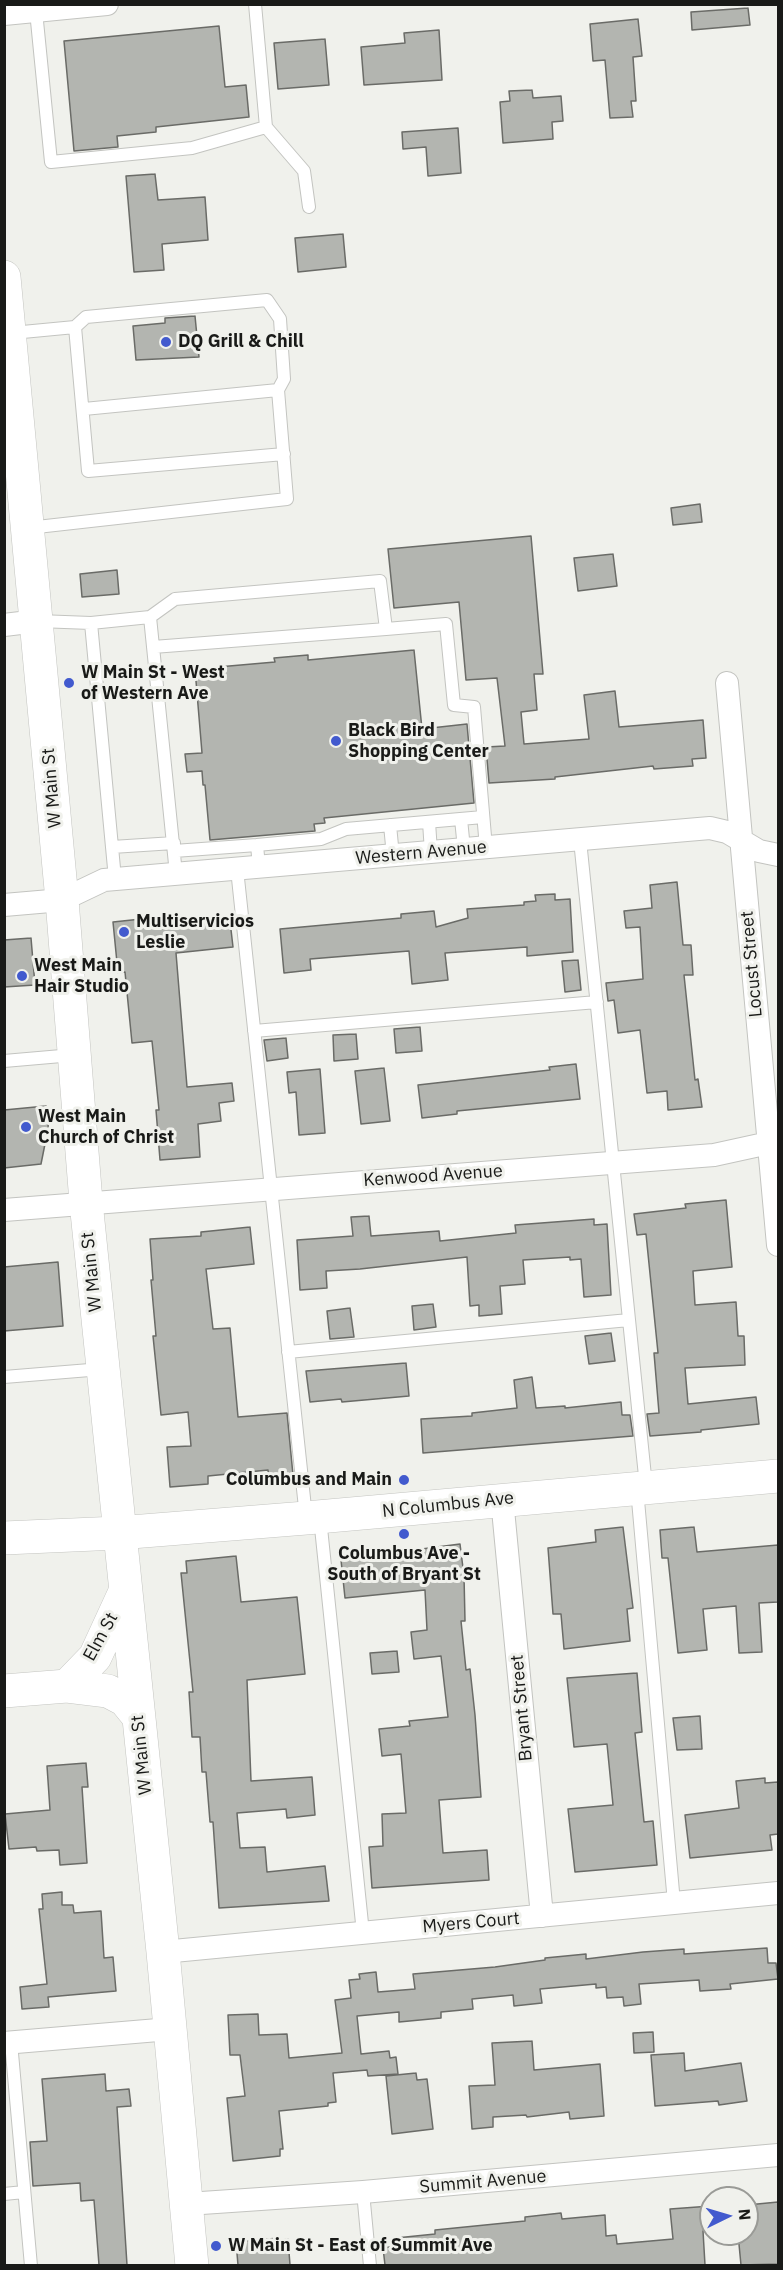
<!DOCTYPE html>
<html>
<head>
<meta charset="utf-8">
<style>
  body { margin:0 }
  #map { position:relative; width:783px; height:2270px; overflow:hidden; background:#f0f1ec; font-family:"IBM Plex Sans",sans-serif }
  canvas { display:block }
  .frame { position:absolute; inset:0; border:6px solid #191a18; pointer-events:none }
  .north { position:absolute; left:699px; top:2186px; width:60px; height:60px; box-sizing:border-box; background:#f0f1ec; border:2px solid #9a9b97; border-radius:50%; rotate:85deg; font-size:16px; font-weight:700; line-height:24px; text-align:center; color:#191a18 }
  .north::after { content:''; display:block; margin:auto; width:21px; height:27px; background:#425ace; clip-path:polygon(50% 0,100% 100%,50% 72%,0 100%) }
</style>
</head>
<body>
<div id="map">
<canvas width="783" height="2270"></canvas>
<div class="frame"></div>
<div class="north">N</div>
</div>
<script>
const g = document.querySelector('canvas').getContext('2d');
g.lineJoin = 'round';
function paint(path, color) {
  g.fillStyle = color;
  g.fill(path, 'evenodd');
}
function toPath(rows) {
  const path = new Path2D();
  for (const r of rows) {
    path.moveTo(r[0], r[1]);
    for (let i = 2; i < r.length; i += 2) path.lineTo(r[i], r[i + 1]);
  }
  return path;
}
function stroke(path, color, width, dash) {
  g.strokeStyle = color;
  g.lineWidth = width;
  g.lineCap = dash ? 'butt' : 'round';
  g.setLineDash(dash || []);
  g.stroke(path);
}
function label(font, color, halo, rows, align = 'center') {
  g.font = font + ' "IBM Plex Sans",sans-serif';
  g.lineWidth = 6;
  g.setLineDash([]);
  g.textBaseline = 'middle';
  g.strokeStyle = halo;
  g.fillStyle = color;
  for (const [text, x, y, turn = 0] of rows) {
    g.save();
    g.translate(x, y);
    g.rotate((+turn || 0) * Math.PI / 180);
    g.textAlign = isNaN(turn) ? turn : align;
    if (halo) g.strokeText(text, 0, 0);
    g.fillText(text, 0, 0);
    g.restore();
  }
}
const building = toPath([
  [748,8,750,25,692,30,691,12,748,8],
  [638,19,642,56,633,57,636,101,631,101,633,117,610,118,605,60,593,61,590,24,638,19],
  [219,26,225,87,246,85,249,117,156,127,156,132,117,136,118,147,74,151,64,41,219,26],
  [439,30,442,80,364,85,361,47,405,43,404,33,439,30],
  [325,39,329,85,278,89,274,43,325,39],
  [532,90,533,98,561,96,563,121,552,122,553,139,503,143,500,102,510,101,509,91,532,90],
  [458,128,461,173,428,176,426,147,403,149,402,132,458,128],
  [155,174,158,200,205,197,208,240,162,244,164,270,134,272,126,176,155,174],
  [343,234,346,267,298,272,295,238,343,234],
  [195,316,199,357,136,360,133,326,165,323,165,318,195,316],
  [700,504,702,522,673,525,671,508,700,504],
  [531,536,543,674,534,674,537,710,521,712,524,744,589,739,584,695,615,691,619,727,703,720,706,758,692,759,693,766,654,769,653,766,555,777,555,779,489,783,486,747,505,746,497,678,466,680,459,602,394,608,388,549,531,536],
  [613,554,617,586,578,591,574,558,613,554],
  [117,570,119,594,82,597,80,574,117,570],
  [414,650,422,729,467,724,474,803,324,818,325,823,314,824,315,831,210,840,205,785,203,785,202,771,187,772,185,754,202,753,195,669,275,662,274,658,308,655,308,660,414,650],
  [677,882,683,945,691,945,693,975,684,975,695,1080,698,1079,702,1107,668,1110,667,1091,647,1093,640,1030,618,1033,614,1000,608,1001,606,983,643,979,640,927,626,928,624,911,652,908,650,885,677,882],
  [555,894,555,900,570,899,573,952,527,956,527,947,445,953,448,980,412,984,409,951,310,959,311,970,284,973,280,929,401,918,401,914,434,911,436,927,468,918,467,909,524,905,524,902,536,901,535,895,555,894],
  [160,917,162,929,230,921,233,947,176,953,187,1087,232,1083,234,1101,219,1103,221,1121,198,1124,200,1157,160,1160,156,1110,159,1110,152,1041,132,1043,125,972,118,973,113,922,160,917],
  [31,938,35,985,4,987,4,940,31,938],
  [578,960,581,990,565,992,562,961,578,960],
  [420,1027,422,1051,396,1053,394,1029,420,1027],
  [356,1034,358,1059,334,1061,333,1035,356,1034],
  [286,1038,288,1058,267,1061,264,1040,286,1038],
  [576,1064,580,1099,457,1111,457,1114,422,1118,418,1085,550,1070,549,1067,576,1064],
  [384,1068,390,1121,361,1124,355,1071,384,1068],
  [320,1069,325,1133,299,1135,296,1092,289,1093,287,1072,320,1069],
  [46,1106,50,1143,45,1144,41,1164,4,1168,4,1110,46,1106],
  [726,1200,732,1267,693,1271,695,1305,736,1302,738,1336,744,1336,745,1365,685,1368,688,1404,756,1397,759,1424,701,1430,701,1432,650,1436,647,1414,659,1413,654,1353,658,1353,646,1234,637,1235,634,1214,686,1208,685,1204,726,1200],
  [369,1216,371,1236,439,1231,440,1241,516,1233,515,1225,594,1219,594,1225,607,1224,611,1295,584,1297,581,1259,570,1260,570,1257,523,1260,525,1284,500,1286,502,1314,479,1316,479,1305,470,1306,467,1257,360,1269,326,1271,327,1288,300,1290,297,1240,353,1236,351,1217,369,1216],
  [250,1227,254,1264,206,1269,213,1329,230,1328,238,1417,287,1413,293,1475,269,1478,268,1470,208,1476,208,1484,170,1487,167,1447,191,1446,188,1412,161,1415,153,1336,156,1336,151,1280,153,1280,150,1239,201,1236,201,1232,250,1227],
  [58,1262,63,1326,4,1331,4,1267,58,1262],
  [433,1304,436,1327,414,1330,412,1306,433,1304],
  [350,1308,354,1337,330,1339,327,1311,350,1308],
  [611,1333,615,1361,589,1364,585,1336,611,1333],
  [406,1363,409,1396,342,1402,341,1399,310,1402,306,1371,406,1363],
  [532,1377,536,1408,565,1406,565,1408,621,1402,622,1415,630,1415,633,1436,423,1453,421,1419,472,1416,472,1413,517,1408,514,1380,532,1377],
  [623,1527,633,1608,627,1609,630,1641,564,1649,561,1614,553,1614,548,1548,596,1542,595,1530,623,1527],
  [694,1527,697,1552,778,1545,778,1602,759,1603,762,1652,739,1653,736,1606,703,1609,707,1650,678,1653,668,1558,662,1558,660,1530,694,1527],
  [460,1544,464,1576,465,1621,461,1621,466,1670,470,1669,475,1715,481,1797,439,1800,443,1853,487,1850,489,1880,372,1888,369,1847,383,1846,382,1814,406,1813,401,1754,382,1756,379,1729,410,1726,409,1721,448,1717,441,1656,414,1659,411,1632,427,1630,425,1590,345,1598,341,1560,414,1553,414,1550,460,1544],
  [236,1556,241,1602,297,1597,305,1674,247,1680,251,1781,312,1777,315,1815,287,1818,286,1809,237,1813,240,1848,265,1847,267,1872,325,1866,329,1901,219,1908,213,1822,210,1822,206,1772,202,1772,200,1737,192,1737,189,1692,193,1692,181,1573,187,1573,186,1561,236,1556],
  [397,1651,399,1672,372,1674,370,1653,397,1651],
  [637,1673,642,1732,635,1733,644,1822,653,1821,657,1865,575,1872,568,1809,613,1805,607,1744,574,1747,567,1678,637,1673],
  [700,1716,702,1749,677,1750,673,1718,700,1716],
  [86,1763,88,1787,82,1787,87,1863,60,1865,59,1850,37,1851,36,1847,9,1849,5,1814,50,1810,47,1766,86,1763],
  [765,1778,765,1783,778,1782,778,1834,770,1835,772,1850,690,1858,685,1815,739,1808,736,1781,765,1778],
  [62,1892,62,1905,73,1905,74,1913,101,1911,104,1958,113,1957,116,1991,48,1997,49,2007,22,2009,20,1987,47,1984,39,1909,43,1909,42,1894,62,1892],
  [767,1948,768,1963,776,1963,778,1979,730,1984,731,1989,700,1991,699,1980,639,1984,641,2004,624,2006,623,1997,607,1998,606,1987,596,1988,596,1984,540,1989,542,2003,514,2006,513,1995,472,1999,473,2009,441,2012,441,2018,399,2022,399,2012,357,2016,361,2054,389,2051,390,2058,396,2057,398,2074,368,2076,367,2070,333,2073,336,2102,328,2103,328,2106,279,2111,283,2149,280,2149,280,2156,233,2161,227,2098,245,2096,240,2055,230,2055,228,2015,258,2014,259,2035,287,2034,289,2058,342,2053,335,2000,351,1998,349,1980,360,1979,359,1974,376,1972,378,1992,415,1989,413,1974,495,1967,545,1960,545,1958,586,1954,586,1959,643,1952,684,1949,684,1954,767,1948],
  [653,2032,654,2052,634,2053,633,2033,653,2032],
  [532,2041,534,2070,600,2064,604,2116,570,2119,569,2112,527,2117,526,2115,493,2117,493,2127,472,2129,469,2086,495,2085,492,2043,532,2041],
  [684,2053,685,2071,741,2063,747,2101,719,2105,718,2101,655,2106,651,2055,684,2053],
  [416,2073,417,2080,427,2079,433,2129,392,2134,386,2076,416,2073],
  [105,2074,106,2091,129,2089,131,2106,117,2107,127,2265,99,2265,94,2200,81,2201,80,2183,33,2186,30,2142,47,2141,42,2079,105,2074],
  [778,2202,778,2264,741,2265,738,2234,747,2234,747,2205,778,2202],
  [711,2206,711,2230,703,2231,705,2265,385,2265,383,2248,397,2246,396,2238,435,2234,435,2230,525,2221,525,2217,561,2213,562,2219,605,2215,606,2236,616,2235,617,2244,673,2239,670,2209,711,2206],
  [279,2238,280,2240,288,2239,290,2265,238,2265,236,2242,279,2238]
]);
const service = toPath([
  [36,11,51,162,192,148,266,127,255,4],
  [266,127,304,171,309,207],
  [75,327,88,471,284,454],
  [12,333,75,327,86,317,267,300,280,319,284,379,278,390,287,499,28,528],
  [84,409,278,390],
  [150,617,176,874],
  [38,621,91,623,150,617,175,599,380,581,386,629,446,624,454,705,474,707,486,848],
  [91,623,115,879],
  [153,647,386,629],
  [461,819,464,849],
  [429,822,431,852],
  [390,825,393,856],
  [580,840,646,1486],
  [112,847,174,843],
  [174,851,257,845],
  [259,867,257,845,321,839,346,829,483,817],
  [237,869,306,1517],
  [254,1031,597,1002],
  [4,1061,73,1055],
  [288,1352,629,1320],
  [4,1377,102,1369],
  [637,1489,674,1903],
  [320,1518,363,1933],
  [11,2042,31,2266],
  [363,2192,370,2266],
  [4,2194,24,2192]
]);
const minor = toPath([
  [4,14,107,4],
  [4,625,37,621],
  [727,683,778,1245],
  [4,905,62,900,104,880,710,828,727,832,759,851,778,855],
  [4,1210,714,1155,778,1141],
  [502,1499,542,1916],
  [163,1952,778,1893],
  [4,2043,170,2029],
  [187,2204,363,2192,778,2155]
]);
const secondary = toPath([
  [4,277,62,900,86,1202,163,1952,192,2266],
  [4,1538,118,1533,306,1518,778,1476],
  [67,1686,108,1691,125,1700,138,1716],
  [4,1691,67,1686,95,1657,124,1594]
]);
const markers = [
  [166,342,6,"#425ace"],
  [69,683,6,"#425ace"],
  [336,741,6,"#425ace"],
  [124,932,6,"#425ace"],
  [22,976,6,"#425ace"],
  [26,1127,6,"#425ace"],
  [404,1480,6,"#425ace"],
  [404,1534,6,"#425ace"],
  [216,2246,6,"#425ace"]
];
const poiNames = [
  ["DQ Grill & Chill",178,342],
  ["W Main St - West",81,673],
  ["of Western Ave",81,694],
  ["Black Bird",348,731],
  ["Shopping Center",348,752],
  ["Multiservicios",136,922],
  ["Leslie",136,943],
  ["West Main",34,966],
  ["Hair Studio",34,987],
  ["West Main",38,1117],
  ["Church of Christ",38,1138],
  ["Columbus and Main",392,1480,"right"],
  ["Columbus Ave -",404,1554,"center"],
  ["South of Bryant St",404,1575,"center"],
  ["W Main St - East of Summit Ave",228,2246]
];
const streetNames = [
  ["W Main St",52,788,-95],
  ["Western Avenue",421,853,-5],
  ["Locust Street",752,964,-95],
  ["Kenwood Avenue",433,1176,-4],
  ["W Main St",92,1272,-96],
  ["N Columbus Ave",448,1505,-6],
  ["Elm St",101,1637,-61],
  ["Bryant Street",522,1708,-95],
  ["W Main St",142,1755,-96],
  ["Myers Court",471,1923,-5],
  ["Summit Avenue",483,2182,-5]
];
paint(building, '#b3b5b0');
stroke(building, '#6a6b67', 1.5);
stroke(service, '#c3c4c0', 14);
stroke(minor, '#c3c4c0', 24);
stroke(secondary, '#c3c4c0', 34);
stroke(service, '#fff', 12);
stroke(minor, '#fff', 22);
stroke(secondary, '#fff', 33);
for (const [x, y, r, color] of markers) {
  const dot = new Path2D();
  dot.arc(x, y, r, 0, 2 * Math.PI);
  g.fillStyle = color;
  g.fill(dot);
  stroke(dot, '#f0f1ec', 2);
}
label('bold 18px', '#191a18', '#f0f1ec', poiNames, 'left');
label('18px', '#191a18', '#f0f1ec', streetNames);
</script>
</body>
</html>
